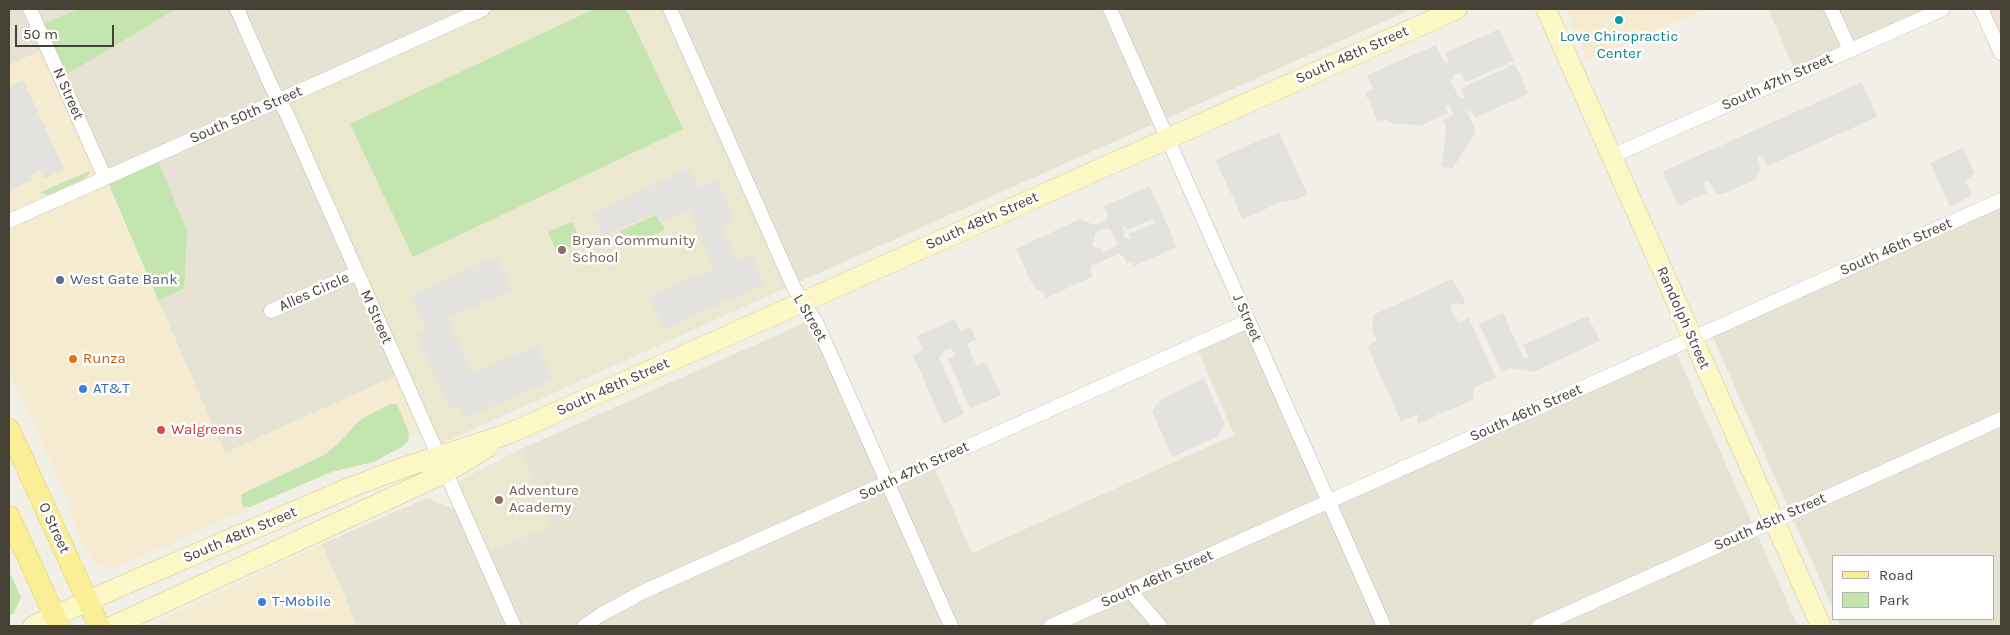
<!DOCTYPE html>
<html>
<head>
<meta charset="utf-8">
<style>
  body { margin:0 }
  #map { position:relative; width:2010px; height:635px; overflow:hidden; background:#f2f0e6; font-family:Karla,sans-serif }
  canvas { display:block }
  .frame { position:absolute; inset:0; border:10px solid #454135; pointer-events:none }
  .legend { position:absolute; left:1832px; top:555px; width:162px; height:65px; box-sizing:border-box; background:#fff; border:1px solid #b5b3ae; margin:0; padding:6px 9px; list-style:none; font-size:15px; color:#454135 }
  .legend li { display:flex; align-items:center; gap:10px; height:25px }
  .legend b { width:25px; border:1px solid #b5b3ae }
  .scale { position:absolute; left:15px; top:25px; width:99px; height:22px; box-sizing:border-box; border:2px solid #454135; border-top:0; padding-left:6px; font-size:15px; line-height:18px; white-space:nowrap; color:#454135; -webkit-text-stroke:4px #fff; paint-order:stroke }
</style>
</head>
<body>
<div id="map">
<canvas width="2010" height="635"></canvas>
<div class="frame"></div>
<ul class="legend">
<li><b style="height:6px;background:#faee97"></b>Road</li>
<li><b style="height:14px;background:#c5e5b0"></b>Park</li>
</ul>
<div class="scale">50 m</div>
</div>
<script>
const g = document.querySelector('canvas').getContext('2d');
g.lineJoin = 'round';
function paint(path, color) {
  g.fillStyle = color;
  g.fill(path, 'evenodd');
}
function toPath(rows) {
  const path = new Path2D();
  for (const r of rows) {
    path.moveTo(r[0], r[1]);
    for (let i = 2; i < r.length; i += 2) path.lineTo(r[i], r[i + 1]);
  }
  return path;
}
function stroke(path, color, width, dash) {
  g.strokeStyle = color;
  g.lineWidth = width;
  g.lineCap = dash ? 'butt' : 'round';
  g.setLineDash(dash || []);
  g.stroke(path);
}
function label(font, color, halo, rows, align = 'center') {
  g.font = font + ' Karla,sans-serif';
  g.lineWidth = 5;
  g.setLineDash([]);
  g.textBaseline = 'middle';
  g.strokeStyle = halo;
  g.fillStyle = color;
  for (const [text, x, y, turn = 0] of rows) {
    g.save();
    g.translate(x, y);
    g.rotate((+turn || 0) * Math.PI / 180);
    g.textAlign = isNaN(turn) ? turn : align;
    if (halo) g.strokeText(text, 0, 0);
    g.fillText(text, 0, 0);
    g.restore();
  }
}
const residential = toPath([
  [9,9,78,9,38,26,47,48,9,65],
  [176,9,483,9,402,373,225,453,158,300,184,289,106,178,61,78],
  [670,9,1412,9,792,285],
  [1768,9,1943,9,1796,74],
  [2001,200,2001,626,1840,626,1837,619,1994,619,1994,556,1834,556,1834,611,1710,331],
  [813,319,887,483,932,462,972,553,1234,435,1195,344,1248,321,1328,502,1674,348,1798,626,357,626,322,544,427,498,464,513,482,555,551,525,519,450]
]);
const commercial = toPath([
  [1565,9,1706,9,1588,61],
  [47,48,225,453,402,373,425,427,406,440,365,462,322,476,113,569,97,564,84,547,74,523,67,497,9,371,9,65],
  [322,544,357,626,152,626,169,616]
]);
const education = toPath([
  [483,9,670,9,792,285,434,447,279,100],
  [519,450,551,525,482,555,451,485]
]);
const medical = toPath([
  [1981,9,2001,9,2001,53]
]);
const green = toPath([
  [78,9,176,9,61,78,38,26],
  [594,9,626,9,683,129,413,257,350,124],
  [156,156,187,231,184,289,158,300,106,178],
  [87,172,90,172,89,174,84,179,48,195,39,193],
  [658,214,665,230,627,247,620,231],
  [572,222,581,242,557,253,548,232],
  [391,404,397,404,409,433,408,441,403,446,374,462,331,472,250,507,244,507,241,501,242,494,324,455,338,444,361,419],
  [9,571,21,597,14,613,9,616]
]);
const parking = toPath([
  [1499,29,1514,61,1466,82,1461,74,1454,74,1451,81,1458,96,1462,98,1464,97,1461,88,1515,64,1528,94,1475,118,1471,111,1467,111,1476,132,1453,168,1442,167,1446,127,1443,120,1454,115,1449,104,1445,106,1448,113,1423,125,1394,124,1385,119,1378,122,1365,93,1373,89,1367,75,1436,45,1446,64,1449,61,1445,53],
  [23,80,64,169,44,179,39,170,32,174,31,180,9,191,9,86],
  [1862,82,1877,117,1767,166,1762,157,1759,157,1758,159,1761,171,1755,180,1723,194,1716,193,1708,181,1706,181,1703,184,1707,193,1678,206,1663,173,1664,171],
  [1279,132,1307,194,1298,199,1281,202,1243,219,1215,160],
  [1963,148,1975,173,1966,181,1972,195,1950,207,1930,163],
  [689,168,698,187,717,179,735,221,722,227,737,261,751,255,764,284,664,329,649,296,714,268,689,210,660,223,655,213,602,236,593,213],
  [1150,186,1177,247,1134,266,1131,262,1127,264,1123,256,1119,254,1091,266,1092,277,1046,298,1043,292,1034,288,1016,249,1080,219,1094,225,1105,221,1108,216,1104,206],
  [1152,219,1154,221,1153,224,1128,234,1131,240,1124,237,1123,225,1127,230],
  [1107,228,1111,230,1117,243,1116,246,1102,253,1102,249,1092,246,1096,232],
  [497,256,512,290,448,318,473,373,537,345,553,380,466,418,460,407,456,407,450,409,416,334,426,329,411,295],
  [1452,279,1464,299,1464,304,1454,304,1451,306,1451,312,1460,322,1469,318,1496,378,1474,388,1473,400,1417,424,1418,414,1401,421,1367,346,1377,340,1372,332,1373,315],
  [1503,313,1524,359,1528,357,1523,345,1588,316,1600,341,1533,372,1511,368,1502,372,1479,324],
  [955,319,960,331,971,327,976,340,967,344,977,366,986,362,1001,395,970,409,948,359,956,355,951,348,945,350,939,358,964,414,943,424,913,355,923,350,917,336],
  [1204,378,1225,424,1217,437,1172,457,1152,411,1160,400]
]);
const minor = toPath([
  [30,9,105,178],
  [237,9,272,88,286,112,514,626],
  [670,9,794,288,817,324,951,626],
  [1110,9,1384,626],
  [1831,9,1850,50],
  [1981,9,2001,53],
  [1612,156,1943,9],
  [9,221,483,9],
  [271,311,357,273],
  [1130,591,1160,626],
  [584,626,602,614,645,591,1248,321],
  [1051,626,2001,200],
  [1539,626,2001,419]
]);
const secondary = toPath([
  [1546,9,1821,626],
  [33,626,110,591,344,490,399,469,508,434,1457,9],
  [113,626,445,473,488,447]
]);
const primary = toPath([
  [9,429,99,626],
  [9,516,59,626]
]);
const markers = [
  [1619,20,5,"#0f9aa8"],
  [562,250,5,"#8d6e63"],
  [60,280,5,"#5c6f8a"],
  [73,359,5,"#e8710a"],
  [83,389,5,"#3f7fe0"],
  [161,430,5,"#e0444e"],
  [499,500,5,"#8d6e63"],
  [262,602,5,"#3f7fe0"]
];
const cultureNames = [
  ["Love Chiropractic",1619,37],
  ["Center",1619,54]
];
const streetNames = [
  ["South 48th Street",1352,55,-24],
  ["South 47th Street",1777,82,-24],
  ["N Street",68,94,66],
  ["South 50th Street",246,115,-24],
  ["South 48th Street",982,221,-24],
  ["South 46th Street",1896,247,-24],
  ["Alles Circle",314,292,-24],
  ["M Street",376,317,66],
  ["L Street",810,318,60],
  ["J Street",1247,318,66],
  ["Randolph Street",1683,318,66],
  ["South 48th Street",613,387,-24],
  ["South 46th Street",1526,413,-24],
  ["South 47th Street",914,471,-25],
  ["South 45th Street",1770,522,-24],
  ["O Street",54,528,65],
  ["South 48th Street",240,535,-23],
  ["South 46th Street",1157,579,-24]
];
const educationNames = [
  ["Bryan Community",572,241],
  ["School",572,258],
  ["Adventure",509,491],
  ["Academy",509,508]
];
const serviceNames = [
  ["West Gate Bank",70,280]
];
const foodNames = [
  ["Runza",83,359]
];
const shopNames = [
  ["AT&T",93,389],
  ["T-Mobile",272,602]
];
const healthNames = [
  ["Walgreens",171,430]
];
paint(residential, '#e6e3d4');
paint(commercial, '#f4ebd1');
paint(education, '#ebe8d0');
paint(medical, '#f3e1d9');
paint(green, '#c5e5b0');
paint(parking, '#e3e2de');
stroke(minor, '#bdb9a9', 15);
stroke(secondary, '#d1ca97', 21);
stroke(primary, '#dfce67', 22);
stroke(minor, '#fff', 14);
stroke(secondary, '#fcf8c6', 20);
stroke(primary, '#faee97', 21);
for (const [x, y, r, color] of markers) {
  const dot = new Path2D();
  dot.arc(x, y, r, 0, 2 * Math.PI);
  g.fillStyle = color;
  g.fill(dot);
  stroke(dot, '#fff', 2);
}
label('15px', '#0d838f', '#fff', cultureNames);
label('15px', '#454135', '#fff', streetNames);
label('15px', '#785e54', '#fff', educationNames, 'left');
label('15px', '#4e5e75', '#fff', serviceNames, 'left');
label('15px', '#c56008', '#fff', foodNames, 'left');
label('15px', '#366cbe', '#fff', shopNames, 'left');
label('15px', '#be3a42', '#fff', healthNames, 'left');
</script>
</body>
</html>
